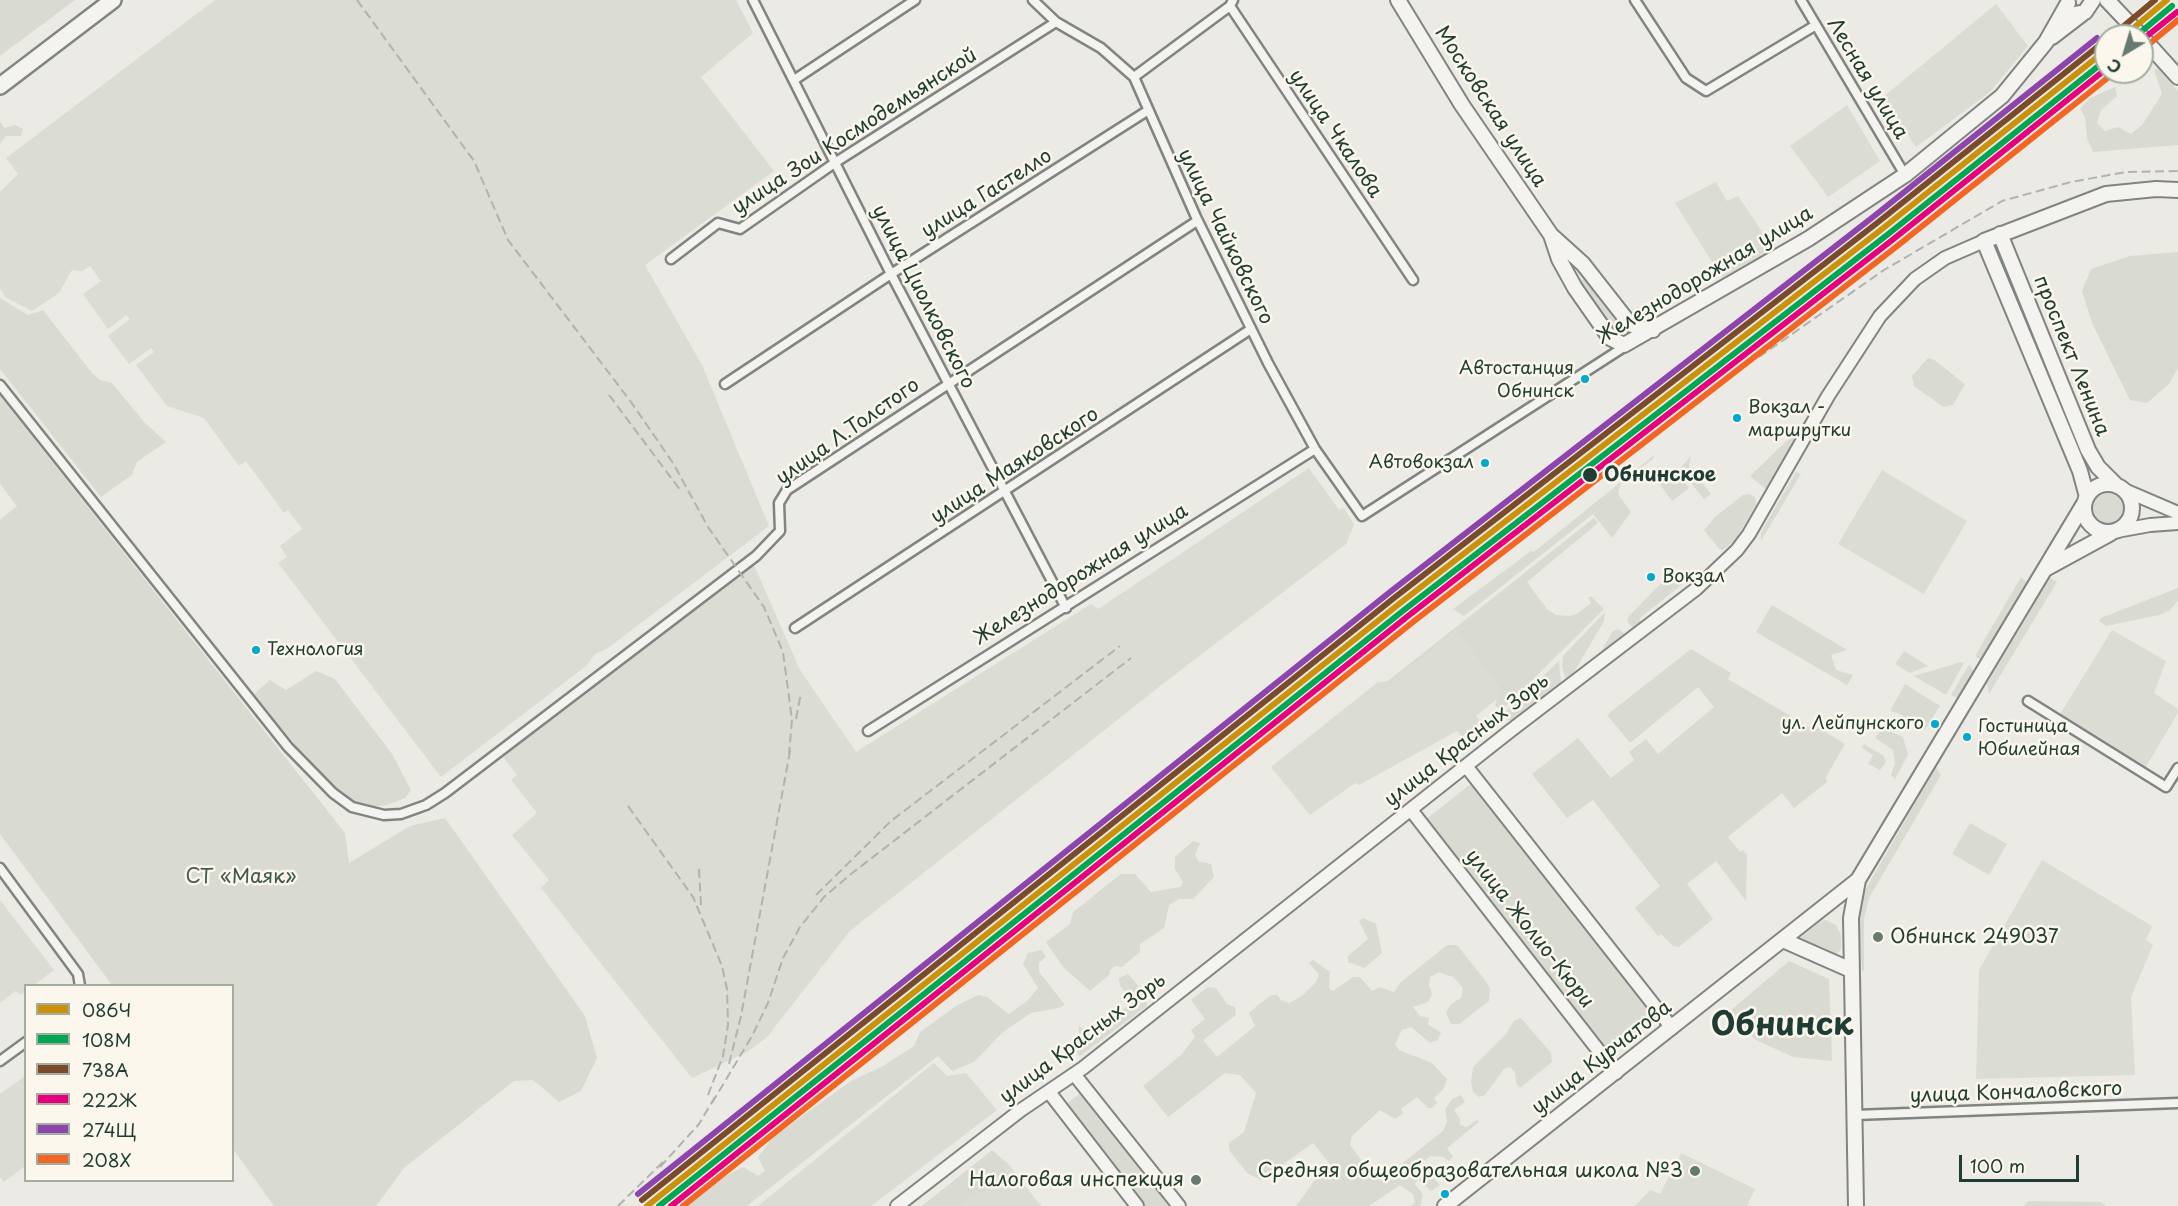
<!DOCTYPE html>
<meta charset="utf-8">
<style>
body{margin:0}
#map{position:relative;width:2178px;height:1206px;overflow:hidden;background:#ebeae4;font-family:"Playpen Sans",sans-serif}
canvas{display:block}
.legend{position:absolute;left:24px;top:984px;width:210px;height:198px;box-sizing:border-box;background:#fbf7ec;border:2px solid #a3ada2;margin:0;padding:8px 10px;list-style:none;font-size:18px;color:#1f3d34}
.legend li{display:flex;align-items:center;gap:12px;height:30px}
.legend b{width:30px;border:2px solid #a3ada2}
.north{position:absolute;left:2094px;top:24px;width:60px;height:60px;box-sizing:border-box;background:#fbf7ec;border:2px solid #a3ada2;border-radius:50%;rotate:218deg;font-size:16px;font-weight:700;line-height:24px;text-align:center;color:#1f3d34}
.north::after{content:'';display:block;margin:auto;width:21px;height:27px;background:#667a72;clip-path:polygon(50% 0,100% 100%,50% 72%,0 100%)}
.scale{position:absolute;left:1959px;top:1155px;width:120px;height:27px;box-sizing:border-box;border:3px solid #1f3d34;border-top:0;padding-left:8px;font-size:18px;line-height:21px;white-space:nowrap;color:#1f3d34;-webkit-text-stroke:4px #fbf7ec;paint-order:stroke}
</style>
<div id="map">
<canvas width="2178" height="1206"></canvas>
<ul class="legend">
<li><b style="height:8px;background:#cc910a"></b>086Ч</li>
<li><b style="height:8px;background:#00a651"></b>108М</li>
<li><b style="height:8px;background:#7a4b2a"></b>738А</li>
<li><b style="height:8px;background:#e5007d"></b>222Ж</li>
<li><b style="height:8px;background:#8e44ad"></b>274Щ</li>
<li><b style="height:8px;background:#f26522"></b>208Х</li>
</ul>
<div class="north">С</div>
<div class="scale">100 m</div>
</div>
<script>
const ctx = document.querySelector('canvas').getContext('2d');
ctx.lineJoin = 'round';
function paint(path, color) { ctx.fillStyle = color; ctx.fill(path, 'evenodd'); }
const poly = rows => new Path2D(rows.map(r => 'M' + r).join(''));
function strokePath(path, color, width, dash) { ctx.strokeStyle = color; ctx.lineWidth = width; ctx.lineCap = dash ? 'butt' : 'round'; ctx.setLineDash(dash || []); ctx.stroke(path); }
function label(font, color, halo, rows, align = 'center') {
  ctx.font = font + ' "Playpen Sans",sans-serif'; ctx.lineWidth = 5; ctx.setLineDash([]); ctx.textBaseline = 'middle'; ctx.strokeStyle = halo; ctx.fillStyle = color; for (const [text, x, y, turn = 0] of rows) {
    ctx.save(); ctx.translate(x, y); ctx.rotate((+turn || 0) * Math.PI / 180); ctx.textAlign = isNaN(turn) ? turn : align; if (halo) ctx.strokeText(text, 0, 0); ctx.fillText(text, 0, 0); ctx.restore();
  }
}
const built = poly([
 [215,0,736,0,753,33,701,77,774,171,645,265,702,365,769,526,608,648,595,654,586,666,441,777,278,563,287,557,280,546,302,529,288,510,284,513,246,461,239,466,204,418,167,406,136,365,154,352,151,348,129,364,108,336,130,319,126,315,108,329,83,294,101,281,90,266,82,271,72,270,59,293,32,311,5,297,0,288,0,192,18,174,6,158],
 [1996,4,2028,46,1990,92,1916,147,1882,98],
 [1847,105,1880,161,1828,197,1790,146],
 [1716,182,1727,201,1738,196,1774,249,1722,278,1675,203],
 [1309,468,1339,510,1344,508,1354,525,1346,544,1164,683,850,931,767,1037,747,1052,692,1078,541,888,549,880,512,835,537,813,511,780,517,775,503,757,754,565,800,670,856,752,1091,604,1098,609],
 [1882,470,1967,521,1924,594,1838,544],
 [2112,630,2166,661,2154,693,2178,709,2178,713,2144,770,2062,719,2060,714],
 [1456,631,1500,690,1497,699,1476,716,1480,722,1462,737,1457,731,1359,785,1355,783,1310,815,1271,767,1378,682,1394,681],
 [2042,860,2152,926,2146,940,2153,945,2131,997,2135,1075,1976,1079,1979,970],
 [0,900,54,970,34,985,26,986,25,992,21,995,15,991,0,1003],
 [934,1063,947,1076,966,1073,997,1110,871,1206,758,1206],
 [25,1076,25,1166,4,1182,0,1177,0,1094],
 [1681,1153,1755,1189,1747,1206,1635,1206,1650,1190,1660,1194],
 [1006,1161,1041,1206,953,1206]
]);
const green = poly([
 [0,0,75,0,0,56],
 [2158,68,2178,91,2178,145,2093,152,2087,138,2085,117,2080,109,2090,98,2115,87,2117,96,2101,110,2097,123,2105,131,2118,127,2131,134,2142,125,2162,94,2154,70],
 [0,121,4,128,15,125,23,129,21,136,6,136,0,144],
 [2178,252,2178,368,2169,384,2147,403,2130,400,2092,323,2082,291,2091,269,2130,256],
 [1585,277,1625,328,1622,334,1615,335,1579,283],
 [0,298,28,315,43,310,92,373,100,380,112,383,144,422,166,442,137,462,132,475,101,497,0,369],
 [1928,358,1933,359,1965,384,1953,405,1943,407,1914,386,1912,376],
 [0,396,345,833,349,863,410,826,445,818,585,1016,597,1058,581,1091,559,1102,533,1080,514,1081,404,1168,376,1206,274,1206,233,1149,232,986,112,985,0,834,0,520,17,506,0,484],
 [1800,428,1802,433,1768,491,1750,476],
 [1653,456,1654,458,1620,485,1618,494,1631,512,1612,538,1593,514,1464,616,1453,609,1531,551,1534,552],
 [1691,456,1689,466,1711,494,1704,499,1681,471,1681,467],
 [1796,472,1801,474,1761,541,1761,532],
 [1670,473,1679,476,1689,488,1672,501,1659,483],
 '2093 508a15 15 0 1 1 30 0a15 15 0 1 1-30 0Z',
 [1749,494,1755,497,1756,505,1735,540,1723,550,1719,549,1704,530,1715,517,1743,495],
 [1594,518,1598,523,1527,582,1547,609,1556,615,1570,616,1578,613,1591,603,1588,598,1591,596,1604,609,1501,711,1495,705,1500,690,1456,631,1382,691,1379,688],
 [1675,569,1685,582,1640,618,1641,625,1633,628,1627,621,1629,616],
 [2021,577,2028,583,2027,586,1982,661,1975,656],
 [2050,578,2057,582,1989,694,1987,684],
 [2178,588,2178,601,2169,611,2159,615,2106,626,2099,621,2101,618],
 [1772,605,1847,650,1831,655,1836,670,1853,675,1847,685,1756,632],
 [1605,612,1604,621,1574,672,1566,679,1562,667,1563,656],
 [1618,629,1624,633,1622,638,1599,655,1613,631],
 [1691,649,1731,673,1728,679,1809,727,1812,724,1845,744,1826,777,1827,782,1794,808,1782,793,1728,837,1740,852,1743,850,1747,855,1746,901,1716,861,1687,884,1713,919,1679,947,1673,946,1661,934,1658,936,1635,908,1660,886,1593,800,1567,818,1532,774,1578,738,1611,778,1634,760,1629,752,1646,739,1658,754,1714,707,1698,687,1630,743,1607,715],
 [1904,651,1928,666,1910,673,1895,664],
 [1559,661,1561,683,1513,721,1508,720,1503,714],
 [1961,662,1964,663,1946,695,1914,676],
 [1969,665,1975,672,1959,699,1951,695],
 [316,671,335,679,392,754,411,790,405,798,387,805,370,807,348,799,308,761,254,694,270,680,286,690],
 [1905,684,1940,706,1925,730,1898,713,1890,711],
 [1887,730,1903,737,1908,755,1895,779,1891,775,1895,763,1893,750,1875,738,1880,731],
 [1864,744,1884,756,1886,762,1880,770,1868,764,1873,755,1862,748],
 [1936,767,1941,775,1869,898,1864,919,1864,971,1862,971,1858,920,1864,892],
 [1472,783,1656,1018,1609,1055,1425,820],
 [1970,823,2007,844,1989,875,1952,854],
 [1193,841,1200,843,1195,855,1198,861,1211,864,1214,877,1193,899,1179,899,1169,905,1164,928,1140,944,1140,952,1122,967,1115,966,1110,970,1109,975,1090,991,1063,967,1046,942,1070,924,1073,912,1121,874,1135,874,1151,892,1180,887,1183,882,1175,869,1175,857],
 [1363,918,1376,924,1382,953,1364,968,1348,962,1348,956,1368,939,1359,921],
 [1826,920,1836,925,1841,935,1841,949,1836,956,1801,941,1800,938,1821,921],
 [1447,945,1457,945,1485,980,1490,989,1489,1001,1459,1024,1451,1024,1446,1013,1451,1004,1461,998,1463,988,1453,977,1439,972,1430,977,1429,985,1432,995,1428,1002,1413,1007,1420,1016,1429,1018,1428,1025,1441,1032,1438,1040,1430,1043,1411,1027,1402,1030,1395,1044,1399,1050,1432,1063,1447,1079,1443,1090,1434,1098,1437,1103,1432,1108,1428,1108,1417,1097,1401,1109,1403,1113,1395,1119,1380,1110,1352,1136,1350,1145,1365,1165,1381,1180,1443,1131,1447,1121,1445,1109,1452,1099,1461,1095,1465,1102,1454,1110,1460,1119,1460,1125,1467,1127,1477,1120,1479,1122,1447,1148,1453,1157,1449,1161,1443,1157,1430,1156,1424,1161,1424,1167,1440,1185,1431,1191,1418,1179,1415,1184,1423,1195,1420,1206,1411,1206,1415,1203,1413,1194,1400,1185,1369,1206,1296,1206,1315,1180,1332,1167,1313,1143,1261,1180,1247,1173,1229,1150,1229,1143,1244,1132,1256,1093,1240,1075,1225,1073,1168,1117,1143,1086,1181,1055,1195,1037,1191,1030,1205,1019,1191,1000,1208,987,1216,988,1227,1004,1235,1007,1236,1015,1203,1040,1217,1057,1255,1026,1249,1013,1259,1004,1272,995,1277,995,1281,1000,1289,1003,1302,996,1316,982,1319,974,1309,963,1313,960,1330,972,1329,988,1333,991,1353,977,1360,977,1372,991,1380,987,1394,992,1401,982],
 [1042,950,1046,957,1039,963,1039,972,1065,1005,1059,1008,1031,1013,1003,1032,974,1062,952,1071,938,1056,747,1206,684,1206,714,1182,743,1167,758,1176,765,1171,758,1157,772,1138,851,1081,883,1066,914,1046,920,1032,956,1006,978,995,987,997,1009,1014,1027,1001,1038,988,1023,964,1028,953],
 [1789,961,1829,979,1832,1061,1793,1057,1754,1039,1730,1011],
 [1128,974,1147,996,1147,1006,1080,1056,1075,1051,1079,1045,1079,1026,1087,1031,1100,1027,1131,1003,1130,997,1120,986,1119,978],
 [1521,1018,1551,1053,1552,1062,1520,1088,1516,1083,1515,1072,1510,1067,1504,1069,1485,1095,1479,1097,1473,1092,1471,1082,1473,1067,1506,1034,1514,1021],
 [1081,1093,1169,1206,1145,1206,1066,1104],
 [992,1150,1008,1164,1001,1186,969,1197,958,1206,922,1206],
 [2028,1201,2101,1202,2106,1206,2024,1206]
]);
const street = poly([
 [753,0,891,274,1066,608],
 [1033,0,1056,22,1101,48,1134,77,1196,217,1268,363,1315,449,1362,516,1627,345],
 [1635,0,1686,78,1706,91,1816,25],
 [1801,0,1905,175],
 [1230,6,1413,280],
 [1134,77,1230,6,1233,0],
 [794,80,915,0],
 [671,259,718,223,740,229,836,162,1056,22],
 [725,384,891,274,1147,111],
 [0,385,288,747,333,793,352,807,384,815,401,814,426,805,445,793,756,556,780,531,779,503,787,490,1197,221],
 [795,628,1251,329],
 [2028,701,2166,787,2178,768],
 [868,731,1315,449],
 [0,868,78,974,80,986],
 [0,1061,26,1042],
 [1855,1115,2178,1103]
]);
const secondary = poly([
 [2122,489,2178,513],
 [2117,531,2150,525,2178,523],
 [1466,766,1672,1028],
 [1411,810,1616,1073],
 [1074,1074,1179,1206],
 [1049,1092,1137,1206],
 [897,1206,1021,1110,1083,1068,1510,731,1696,589,1737,550,1749,534,1828,396,1880,316,1915,279,1945,258,1984,241]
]);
const primary = poly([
 [1398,0,1462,105,1551,235,1559,259,1575,288,1610,338,1624,345,1808,239,1905,175,2002,96,2046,42,2068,3],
 [2107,0,2141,36],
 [2075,14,2085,12,2093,0],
 [2052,37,2082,14],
 [2142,37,2178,77],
 [2000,234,2088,450,2098,467,2117,486],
 [1552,236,1583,264,1630,324,1642,329,1653,330],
 '2084 508a24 24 0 1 1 48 0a24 24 0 1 1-48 0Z',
 [2087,497,2080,471,1984,241,2106,194,2156,189,2178,190],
 [2045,569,2111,533],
 [1783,940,1851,970],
 [1445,1206,1858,880,2085,502],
 [1856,1206,1851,918,1858,880]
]);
const highway = poly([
 [0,86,113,0]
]);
const rail = poly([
 [357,0,474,161,508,240,631,402,673,463,708,527,764,607,783,652,792,720,789,754],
 [1759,357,1884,270,2002,201,2071,182,2126,172,2178,171],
 [609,395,681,491],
 [796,719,801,693],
 [628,806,693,897,722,966,727,989,728,1025,723,1056,708,1095],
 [699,869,701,906],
 [816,895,891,821,1120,646],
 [729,1064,741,1016,791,746],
 [712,1103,752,1036,768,1003,783,958,800,927,824,897,851,874,1131,658],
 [660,1167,699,1124,715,1097],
 [618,1206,665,1160]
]);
const rail1 = poly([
 [2124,36,2167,0],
 [647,1206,1399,604,1882,229,2106,50]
]);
const rail2 = poly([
 [2136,36,2172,6],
 [659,1206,1404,610,1887,235,2106,60]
]);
const rail3 = poly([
 [2119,30,2155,0],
 [642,1200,1394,598,1877,223,2101,44]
]);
const rail4 = poly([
 [2142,40,2177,12],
 [671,1206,1408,616,1891,241,2106,69]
]);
const rail5 = poly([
 [638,1194,1390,592,1873,217,2097,38]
]);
const rail6 = poly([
 [2142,50,2178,20],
 [683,1206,1413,622,1896,247,2115,72]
]);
const markers = [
 [1585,379,5,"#00a9ce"],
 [1737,418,5,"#00a9ce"],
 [1485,463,5,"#00a9ce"],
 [1590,475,8,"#1f3d34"],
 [1651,577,5,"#00a9ce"],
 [256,650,5,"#00a9ce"],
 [1935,724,5,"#00a9ce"],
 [1967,737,5,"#00a9ce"],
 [1878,937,6,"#667a72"],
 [1695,1171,6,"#667a72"],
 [1196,1180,6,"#667a72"],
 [1445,1194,5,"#00a9ce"]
];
const busNames = [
 ["Автостанция",1574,369,"right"],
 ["Обнинск",1574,392,"right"],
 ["Вокзал -",1748,408],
 ["маршрутки",1748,431],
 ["Автовокзал",1474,463,"right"],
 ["Вокзал",1662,577],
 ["Технология",267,650],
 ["ул. Лейпунского",1924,724,"right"],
 ["Гостиница",1978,727],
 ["Юбилейная",1978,750]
];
const streetNames = [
 ["Лесная улица",1867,79,59],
 ["Московская улица",1490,107,57],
 ["улица Зои Космодемьянской",855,132,-33],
 ["улица Чкалова",1335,134,56],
 ["улица Гастелло",987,194,-32],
 ["улица Чайковского",1225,237,64],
 ["Железнодорожная улица",1705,276,-31],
 ["улица Циолковского",923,297,63],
 ["проспект Ленина",2071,356,68],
 ["улица Л.Толстого",848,432,-35],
 ["улица Маяковского",1015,466,-33],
 ["Железнодорожная улица",1081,575,-32],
 ["улица Красных Зорь",1467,741,-38],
 ["улица Жолио-Кюри",1529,929,52],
 ["улица Красных Зорь",1083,1039,-37],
 ["улица Курчатова",1602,1058,-38],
 ["улица Кончаловского",2016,1093,-2]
];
const stopNames = [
 ["Обнинское",1604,475]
];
const parkNames = [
 ["СТ «Маяк»",241,877]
];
const poiNames = [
 ["Обнинск 249037",1890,937,"left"],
 ["Средняя общеобразовательная школа №3",1683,1171],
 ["Налоговая инспекция",1184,1180]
];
const townNames = [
 ["Обнинск",1782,1026]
];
paint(built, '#dbdcd3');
paint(green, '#d9dbd2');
strokePath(street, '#808581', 13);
strokePath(secondary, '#808581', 16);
strokePath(primary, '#808581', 18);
strokePath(highway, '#808581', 20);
strokePath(street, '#f4f3ef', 8);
strokePath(secondary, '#f4f3ef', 12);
strokePath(primary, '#f4f3ef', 14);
strokePath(highway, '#f4f3ef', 15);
strokePath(rail, '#b0b3af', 2, [9, 4.5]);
strokePath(rail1, '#cc910a', 6);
strokePath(rail2, '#00a651', 6);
strokePath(rail3, '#7a4b2a', 6);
strokePath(rail4, '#e5007d', 6);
strokePath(rail5, '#8e44ad', 6);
strokePath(rail6, '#f26522', 6);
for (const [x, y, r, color] of markers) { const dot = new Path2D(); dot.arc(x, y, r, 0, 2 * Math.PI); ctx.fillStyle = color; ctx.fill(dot); strokePath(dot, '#fbf7ec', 2); }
label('18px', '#1f3d34', '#fbf7ec', busNames, 'left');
label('20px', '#1f3d34', '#fbf7ec', streetNames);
label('bold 20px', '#1f3d34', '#fbf7ec', stopNames, 'left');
label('20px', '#415a51', '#fbf7ec', parkNames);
label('20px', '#1f3d34', '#fbf7ec', poiNames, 'right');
label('bold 32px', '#1f3d34', '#fbf7ec', townNames);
</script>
